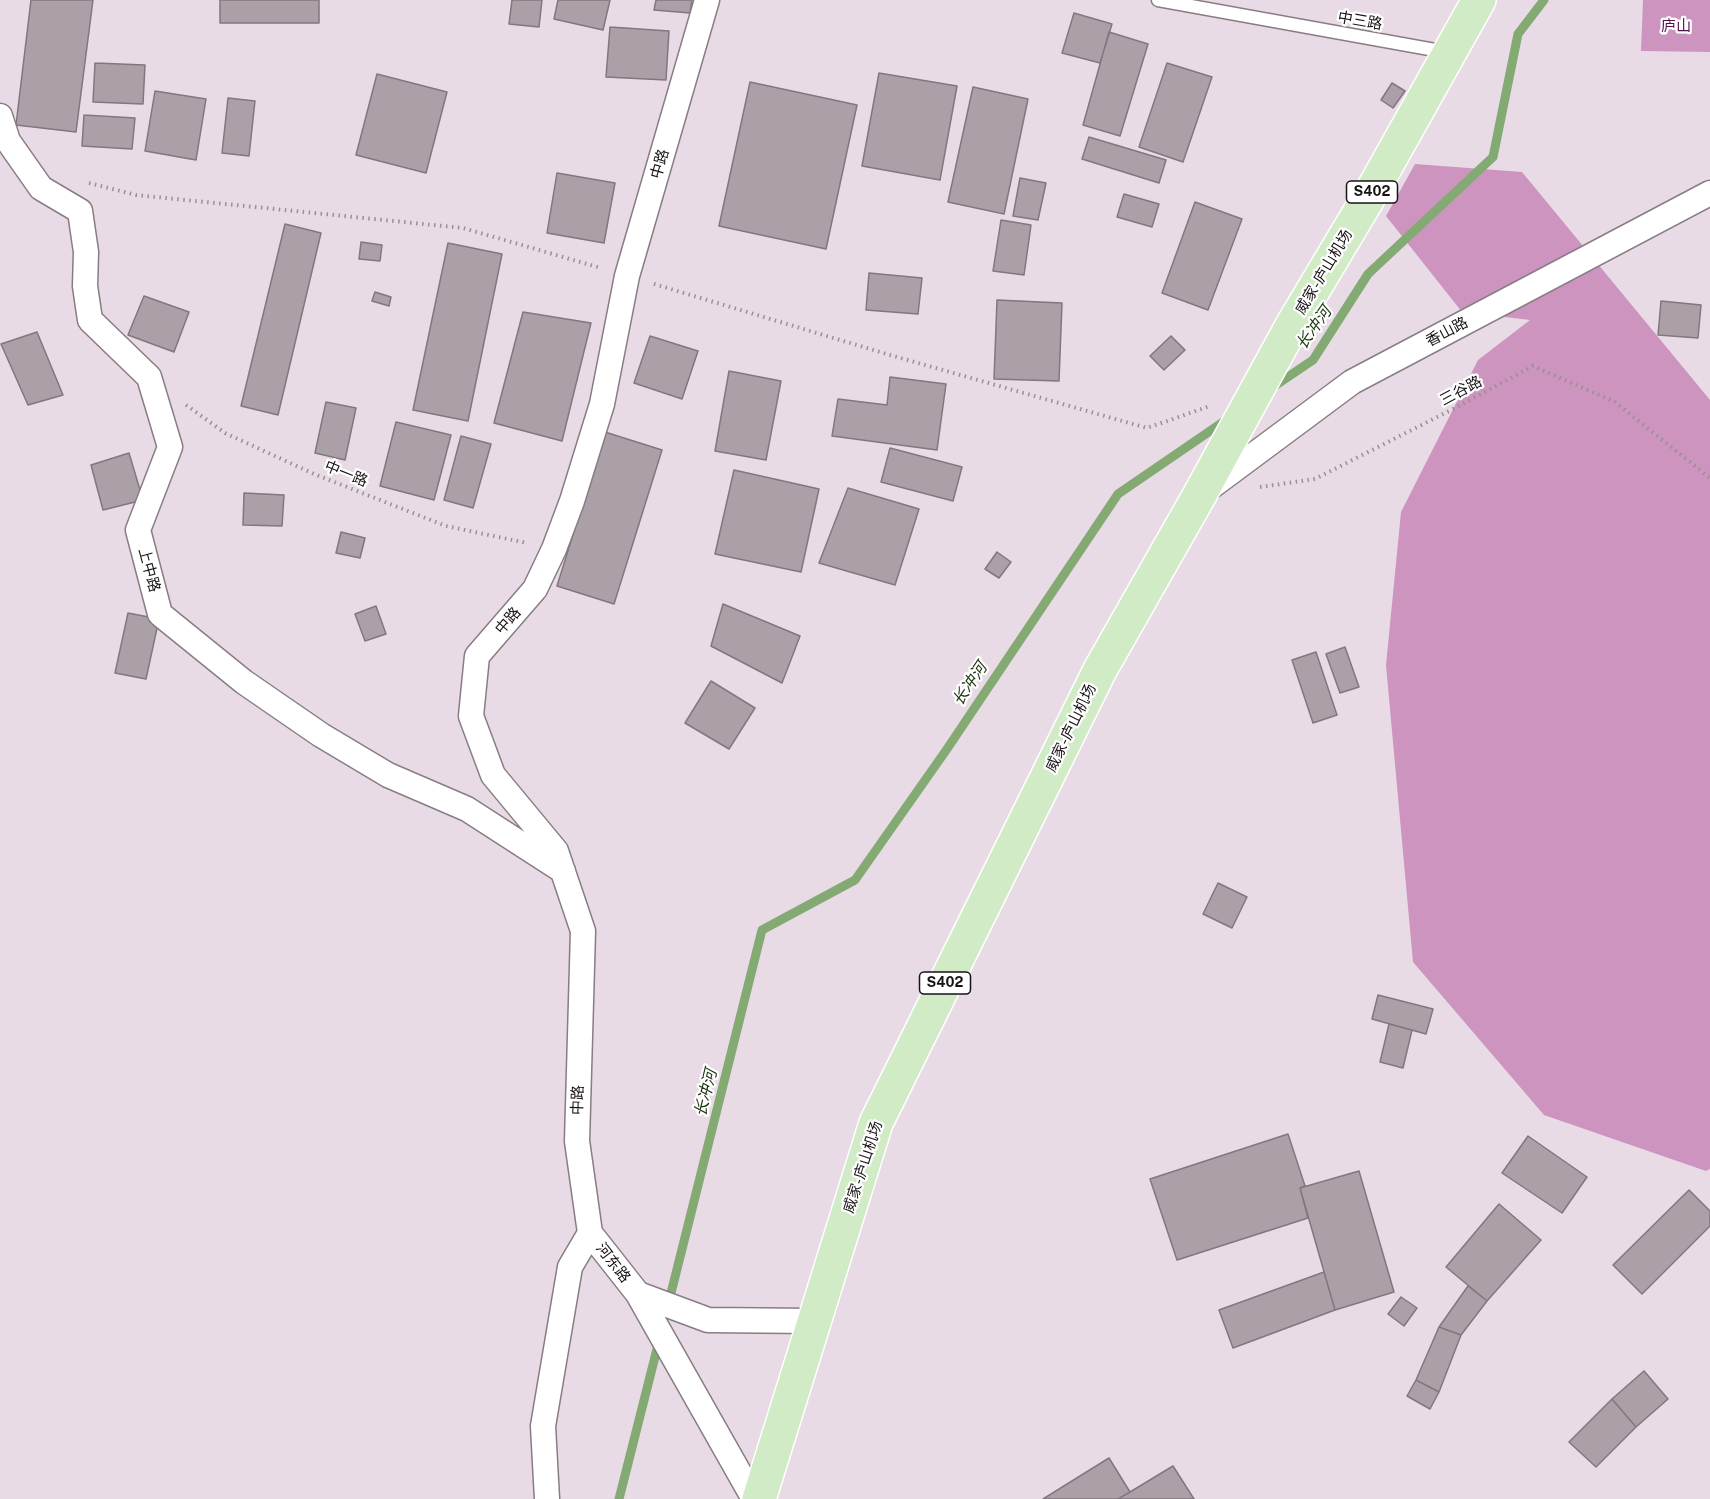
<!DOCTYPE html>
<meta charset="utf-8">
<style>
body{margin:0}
canvas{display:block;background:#e8dbe5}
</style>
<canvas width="1710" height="1499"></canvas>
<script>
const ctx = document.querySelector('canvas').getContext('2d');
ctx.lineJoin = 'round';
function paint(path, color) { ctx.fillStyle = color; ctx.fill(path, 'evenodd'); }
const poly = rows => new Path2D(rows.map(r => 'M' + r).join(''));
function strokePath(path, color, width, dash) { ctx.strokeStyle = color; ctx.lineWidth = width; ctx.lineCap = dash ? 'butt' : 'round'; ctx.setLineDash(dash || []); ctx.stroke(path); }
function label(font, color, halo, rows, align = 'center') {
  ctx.font = font + ' "Public Sans","Noto Sans SC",sans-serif'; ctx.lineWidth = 4.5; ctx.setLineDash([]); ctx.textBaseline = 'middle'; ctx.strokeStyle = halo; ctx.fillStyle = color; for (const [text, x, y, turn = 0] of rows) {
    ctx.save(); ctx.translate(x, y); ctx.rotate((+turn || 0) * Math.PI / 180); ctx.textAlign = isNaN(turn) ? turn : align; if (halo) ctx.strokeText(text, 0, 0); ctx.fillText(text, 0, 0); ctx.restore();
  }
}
const forest = poly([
 [1643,0,1710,0,1710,52,1641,51],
 [1415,164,1522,172,1710,400,1710,1169,1706,1171,1544,1115,1413,962,1386,665,1401,512,1478,360,1530,320,1462,312,1386,216]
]);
const stream = poly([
 [1270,389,1313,360,1368,274,1493,157,1518,34,1544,0],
 [668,1305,762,930,855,880,947,749,1118,494,1229,418],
 [619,1499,659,1341]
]);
const building = poly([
 [31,0,93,0,76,132,16,125,31,0],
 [220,0,319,0,319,23,220,23,220,0],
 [512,0,542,0,539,27,509,24,512,0],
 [558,0,610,0,603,30,554,19,558,0],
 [656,0,692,0,690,13,654,10,656,0],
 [1074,13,1112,24,1100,63,1062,53,1074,13],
 [610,27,669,31,666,80,606,77,610,27],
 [1109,32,1148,44,1120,136,1083,125,1109,32],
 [95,63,145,65,143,104,93,102,95,63],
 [1167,63,1212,77,1183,162,1139,147,1167,63],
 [879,73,957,86,940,180,862,166,879,73],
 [377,74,447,92,426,173,356,155,377,74],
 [750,82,857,105,826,249,719,226,750,82],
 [1392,83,1405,91,1393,108,1381,100,1392,83],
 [973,87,1028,99,1004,214,948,202,973,87],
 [155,91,206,99,196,160,145,151,155,91],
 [228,98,255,101,249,156,222,153,228,98],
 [84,115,135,118,132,149,82,146,84,115],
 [1089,137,1166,160,1159,183,1082,159,1089,137],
 [557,173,615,183,604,243,547,233,557,173],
 [1020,178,1046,183,1038,220,1013,216,1020,178],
 [1124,194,1159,204,1152,227,1117,217,1124,194],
 [1195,202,1242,219,1208,310,1162,293,1195,202],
 [1001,220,1031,225,1024,275,993,271,1001,220],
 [285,224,321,233,278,415,241,406,285,224],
 [361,242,382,245,380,261,359,259,361,242],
 [448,243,502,254,468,421,413,410,448,243],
 [869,273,922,278,918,314,866,310,869,273],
 [375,292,391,297,389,306,372,301,375,292],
 [144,296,189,312,174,352,128,335,144,296],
 [997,300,1062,303,1059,381,994,379,997,300],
 [1661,301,1701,305,1698,338,1658,335,1661,301],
 [523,312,591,323,562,441,494,423,523,312],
 [37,332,63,395,28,405,1,344,37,332],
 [650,336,698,351,682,399,634,383,650,336],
 [1171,336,1185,350,1164,370,1150,356,1171,336],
 [729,371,781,381,766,460,715,451,729,371],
 [890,377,946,384,937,450,832,436,838,399,887,405,890,377],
 [326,402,356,408,345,460,315,453,326,402],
 [396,422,451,435,434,500,380,486,396,422],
 [605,432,662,450,614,604,557,586,605,432],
 [461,436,491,444,473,508,444,500,461,436],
 [890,448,962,467,953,501,881,482,890,448],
 [129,453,143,500,103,510,91,465,129,453],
 [734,470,819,489,801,572,715,554,734,470],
 [848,488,919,509,895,585,819,563,848,488],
 [244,493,284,495,282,526,243,525,244,493],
 [341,532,365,538,360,558,336,553,341,532],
 [997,552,1011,562,999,578,985,569,997,552],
 [723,604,800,636,782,683,711,646,723,604],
 [376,606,386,634,365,641,355,614,376,606],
 [128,613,159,619,146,679,115,673,128,613],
 [1345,647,1359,687,1340,693,1326,654,1345,647],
 [1316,652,1337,715,1313,723,1292,660,1316,652],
 [711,681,755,708,729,749,685,723,711,681],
 [1218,883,1247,897,1232,928,1203,914,1218,883],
 [1378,995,1433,1009,1426,1034,1372,1019,1378,995],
 [1389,1024,1412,1030,1403,1068,1380,1062,1389,1024],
 [1288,1134,1305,1186,1300,1188,1308,1218,1177,1260,1150,1179,1288,1134],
 [1528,1136,1587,1177,1562,1213,1502,1173,1528,1136],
 [1359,1171,1394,1292,1335,1310,1300,1188,1359,1171],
 [1689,1190,1710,1211,1710,1226,1642,1294,1613,1265,1689,1190],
 [1499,1204,1541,1240,1487,1301,1446,1267,1499,1204],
 [1324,1272,1335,1310,1233,1348,1219,1310,1324,1272],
 [1468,1286,1487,1301,1461,1335,1439,1327,1468,1286],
 [1401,1297,1417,1308,1404,1326,1388,1314,1401,1297],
 [1439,1327,1461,1335,1439,1392,1416,1380,1439,1327],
 [1644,1371,1668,1399,1636,1427,1612,1399,1644,1371],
 [1416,1380,1439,1392,1430,1409,1407,1396,1416,1380],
 [1612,1399,1636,1427,1596,1467,1569,1442,1612,1399],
 [1109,1458,1130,1492,1118,1499,1043,1499,1109,1458],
 [1173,1466,1194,1499,1118,1499,1130,1492,1173,1466]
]);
const path = poly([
 [89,183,136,195,463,228,601,268],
 [654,284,890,355,1147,428,1210,406],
 [186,405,225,433,314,474,446,526,527,543],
 [1260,487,1315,479,1455,408,1533,366,1615,402,1710,478]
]);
const lane = poly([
 [1158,0,1446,52]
]);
const street = poly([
 [0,116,8,141,41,188,80,211,86,252,85,286,90,320,149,377,170,447,138,530,160,614,244,682,321,735,388,775,467,809,563,871],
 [1204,492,1352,382,1710,193],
 [590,1233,577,1141,583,931,556,851,493,775,471,716,477,656,535,589,554,549,572,501,602,404,627,276,707,0],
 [638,1294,708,1320,814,1321],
 [547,1499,543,1426,570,1267,590,1233,638,1294,754,1499]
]);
const primary = poly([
 [759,1499,876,1123,1100,670,1199,496,1293,324,1367,200,1479,0]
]);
const shields = [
 [1372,192,51],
 [945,983,51]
];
const shieldNames = [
 ["S402",1372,192],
 ["S402",945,983]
];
const streetNames = [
 ["中三路",1360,21,10],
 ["中路",660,164,-74],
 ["威家-庐山机场",1324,272,-59],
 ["香山路",1447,332,-28],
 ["三谷路",1461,391,-28],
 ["中一路",346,474,22],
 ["上中路",149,570,75],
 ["中路",508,621,-49],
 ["威家-庐山机场",1071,728,-64],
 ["中路",578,1100,-88],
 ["威家-庐山机场",863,1167,-72],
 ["河东路",613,1263,52]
];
const parkNames = [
 ["庐山",1676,26]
];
const waterNames = [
 ["长冲河",1314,328,-55],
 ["长冲河",970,684,-56],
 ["长冲河",706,1093,-76]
];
paint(forest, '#cc94be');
strokePath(stream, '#84aa74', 9);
paint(building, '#aca0a8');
strokePath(building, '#82767f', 1.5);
strokePath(lane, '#887c85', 15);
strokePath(street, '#887c85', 27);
strokePath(primary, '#fff', 36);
strokePath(path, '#998f96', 4, [1.5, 4.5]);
strokePath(lane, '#fff', 12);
strokePath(street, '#fff', 24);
strokePath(primary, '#d0ebc5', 33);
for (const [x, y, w] of shields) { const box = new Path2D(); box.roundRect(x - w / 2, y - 11, w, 22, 4.5); ctx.fillStyle = '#fff'; ctx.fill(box); strokePath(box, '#171316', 1.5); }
label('bold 14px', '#171316', null, shieldNames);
label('15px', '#171316', '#fff', streetNames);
label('15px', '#551249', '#fff', parkNames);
label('italic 16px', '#1a340d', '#fff', waterNames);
</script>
